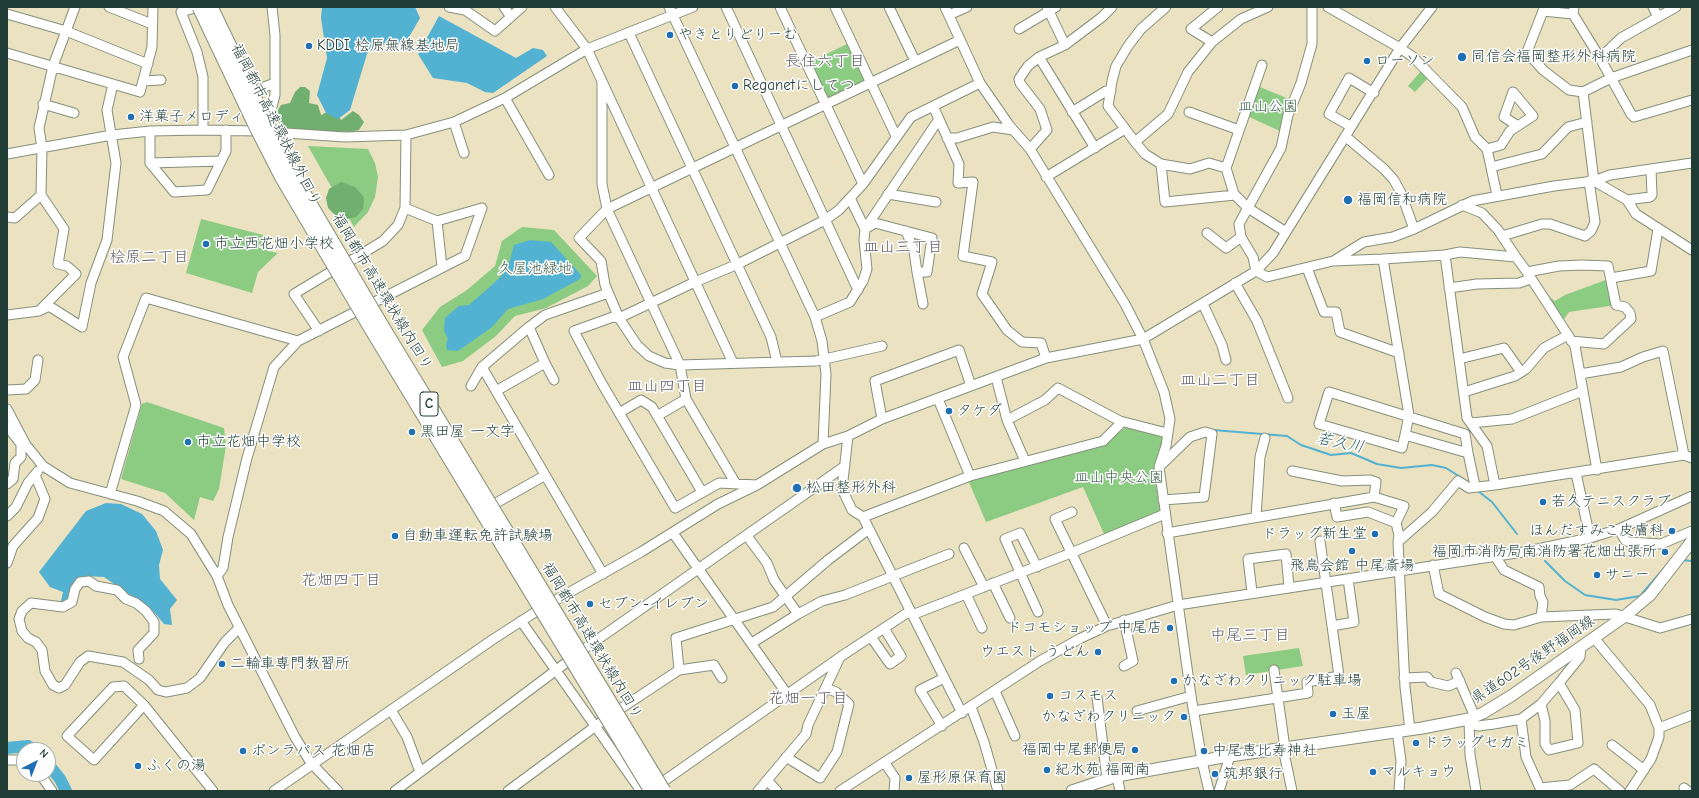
<!DOCTYPE html>
<meta charset="utf-8">
<style>
body{margin:0}
#map{position:relative;width:1699px;height:798px;overflow:hidden;background:#ebe2c2;font-family:"Comic Neue",sans-serif}
canvas{display:block}
.frame{position:absolute;inset:0;border:8px solid #1f3d34;pointer-events:none}
.north{position:absolute;left:16px;top:742px;width:40px;height:40px;box-sizing:border-box;background:#fff;border:1px solid #a5b1ae;border-radius:50%;rotate:42deg;font-size:11px;font-weight:700;line-height:16px;text-align:center;color:#1f3d34}
.north::after{content:'';display:block;margin:auto;width:14px;height:18px;background:#1f6fb2;clip-path:polygon(50% 0,100% 100%,50% 72%,0 100%)}
</style>
<div id="map">
<canvas width="1699" height="798"></canvas>
<div class="frame"></div>
<div class="north">N</div>
</div>
<script>
const ctx = document.querySelector('canvas').getContext('2d');
ctx.lineJoin = 'round';
function paint(path, color) { ctx.fillStyle = color; ctx.fill(path, 'evenodd'); }
const poly = rows => new Path2D(rows.map(r => 'M' + r).join(''));
function strokePath(path, color, width, dash) { ctx.strokeStyle = color; ctx.lineWidth = width; ctx.lineCap = dash ? 'butt' : 'round'; ctx.setLineDash(dash || []); ctx.stroke(path); }
function label(font, color, halo, rows, align = 'center') {
  ctx.font = font + ' "Comic Neue","Klee One",sans-serif'; ctx.lineWidth = 3; ctx.setLineDash([]); ctx.textBaseline = 'middle'; ctx.strokeStyle = halo; ctx.fillStyle = color; for (const [text, x, y, turn = 0] of rows) {
    ctx.save(); ctx.translate(x, y); ctx.rotate((+turn || 0) * Math.PI / 180); ctx.textAlign = isNaN(turn) ? turn : align; if (halo) ctx.strokeText(text, 0, 0); ctx.fillText(text, 0, 0); ctx.restore();
  }
}
const green = poly([
 [851,42,871,82,826,104,806,64],
 [1422,70,1429,77,1415,92,1408,86],
 [1255,85,1294,101,1284,133,1245,115],
 [308,146,368,149,375,163,378,177,375,197,368,212,354,227],
 [201,219,271,237,268,251,278,253,258,272,252,293,186,273],
 [522,227,554,230,597,276,588,286,546,308,515,316,496,336,463,361,442,367,422,330,440,307,467,290,495,266,502,241],
 [1611,278,1616,305,1569,312,1560,325,1539,289,1555,301,1565,295],
 [147,402,224,428,226,446,219,489,213,501,200,497,194,520,165,493,121,479,142,404],
 [1127,426,1164,437,1154,468,1160,514,1104,534,1083,487,986,522,968,480,1105,444],
 [1299,648,1303,666,1246,675,1243,656]
]);
const forest = poly([
 [300,87,305,87,310,91,309,103,318,105,321,115,329,111,338,114,341,120,353,111,359,115,364,122,359,130,350,132,286,129,279,123,278,110,281,105,290,103,295,92],
 [341,182,355,187,363,196,364,200,363,209,356,217,347,219,337,217,328,208,326,198,329,189]
]);
const water = poly([
 [322,7,415,7,420,18,405,44,372,45,367,54,350,110,338,119,326,113,317,95,327,58,321,18],
 [439,16,516,58,533,48,543,50,547,56,493,93,485,92,467,83,433,78,418,54],
 [530,240,551,242,581,275,580,279,543,299,508,309,491,328,458,351,447,350,446,344,448,339,444,331,445,318,459,306,469,305,493,284,504,273,510,260,514,245],
 [106,503,121,504,142,514,156,531,163,550,159,565,160,579,177,600,170,609,172,625,164,624,153,611,104,577,84,576,72,585,67,603,61,601,63,592,50,587,39,572,86,511]
]);
const stream = poly([
 [1213,430,1287,436,1301,445,1331,455,1351,453,1377,464,1401,468,1432,465,1446,468,1462,478],
 [1478,491,1492,502,1517,534],
 [1682,560,1692,561],
 [1545,561,1565,581,1585,595,1616,600,1640,596,1666,566]
]);
const river = poly([
 [7,748,28,746,34,750],
 [48,764,60,779,66,791]
]);
const minor = poly([
 [109,7,152,24],
 [198,7,181,12,197,52,203,77,203,130],
 [449,7,465,10,495,31,522,7],
 [504,7,511,17],
 [555,7,587,49,733,363],
 [669,7,815,317,822,341,826,374,823,444],
 [726,7,858,290],
 [780,7,863,184],
 [835,7,896,136],
 [889,7,915,61],
 [945,7,980,83,1009,125,1030,149,1125,304,1143,339,1164,392,1170,419,1166,446,1159,467,1191,696,1202,761,1209,791],
 [1047,7,1065,45],
 [1312,7,1312,44,1301,83,1288,115,1281,148,1239,224,1241,237,1253,257,1256,271,1267,277,1333,261,1383,259,1409,415,1405,435,1468,453,1475,486],
 [1328,7,1400,48,1413,57,1462,107,1475,137,1487,149,1497,195],
 [1574,7,1573,14,1543,11,1527,52,1543,70,1569,90,1583,92,1611,78,1692,50],
 [1653,7,1658,17],
 [1676,7,1621,38,1600,58,1631,114,1634,117,1692,100],
 [7,14,66,31,148,64],
 [1573,14,1600,58],
 [949,15,967,7],
 [1019,29,1056,7],
 [629,33,771,337,777,362],
 [1212,42,1191,29,1218,7],
 [7,53,140,92,152,47,153,7],
 [1039,57,1095,148],
 [1262,65,1226,168,1234,194,1248,208,1286,232],
 [143,81,161,80],
 [602,81,602,184,607,209,680,365,816,361,882,346],
 [256,90,275,83,275,35,272,7],
 [1583,92,1594,181,1627,200,1636,214,1692,250],
 [505,98,549,175],
 [43,104,74,113],
 [1072,112,1106,91,1111,91],
 [1189,112,1239,130],
 [269,118,275,95,275,83],
 [939,119,959,164,958,183,973,182,963,256,992,262,982,294,1007,330,1022,342,1041,343,1046,358],
 [454,122,464,153],
 [1350,126,1329,114,1349,78,1374,93],
 [150,131,150,163,174,192,207,190,226,151,226,130],
 [1345,136,1384,169,1394,180,1401,193,1414,229],
 [947,138,957,138,993,127,1013,130],
 [1135,142,1108,106,1112,81,1116,66,1128,46,1141,29,1166,7],
 [1030,149,1047,130,1040,109,1020,83,1019,79,1028,66,1039,57,1065,45,1102,17,1112,7],
 [1487,149,1501,145,1510,131,1533,116,1513,92,1504,117,1518,126],
 [7,154,112,135,150,131,203,130,256,131,345,137,406,135,454,122,505,98,587,49,693,7],
 [150,163,221,161],
 [1161,164,1165,202,1235,195],
 [1491,167,1542,154,1568,127,1587,122],
 [1226,168,1209,163,1190,169,1161,164,1145,154,1135,142,1168,114,1188,72,1212,42,1241,19,1268,7],
 [1046,177,1125,129],
 [888,194,936,202],
 [850,198,865,229,875,223,932,238,927,272,917,272,923,304],
 [1627,200,1650,197,1652,195,1651,169],
 [1462,205,1482,213,1498,230,1516,257],
 [7,217,15,218,41,195],
 [437,221,442,267],
 [906,231,914,251,917,272],
 [1207,233,1226,248,1241,237],
 [1502,236,1542,224,1550,224,1585,236,1591,231,1595,222,1589,181],
 [1445,255,1460,252,1516,257,1527,272,1575,346,1597,470],
 [1383,259,1445,255,1467,418,1487,446,1495,485,1469,488,1458,481,1432,512,1398,542,1405,687,1410,730],
 [1335,260,1364,242,1393,237,1414,229,1472,201,1554,186,1594,181,1610,175,1692,163],
 [350,261,383,241,398,225,405,208,406,135],
 [1307,268,1324,312,1336,312,1340,332,1399,353],
 [1527,272,1559,266,1582,265,1608,266,1616,305,1625,307,1630,313,1631,319,1604,344,1571,341],
 [1611,278,1651,271,1658,229],
 [1235,283,1257,321,1288,398],
 [1449,288,1477,284,1519,283,1530,279],
 [1203,304,1222,345,1226,360],
 [39,311,76,274,67,266,58,264,64,229,41,195,42,148,39,128,53,66,75,7],
 [7,315,39,311,49,306,82,327,91,283,107,240,116,163,107,110,113,84],
 [815,317,850,302,863,281,867,269,864,240,865,229,939,119,933,106],
 [529,327,545,315,608,293],
 [319,331,294,294,337,268],
 [1459,359,1504,348,1521,372],
 [482,367,529,327,545,363],
 [1580,374,1621,367,1643,357,1663,351,1684,455],
 [996,377,1007,420,1025,461],
 [471,386,482,367,603,574],
 [7,390,26,389,35,380,38,360],
 [496,391,545,363,554,380],
 [1464,392,1515,376,1526,369,1544,348,1568,335],
 [686,399,680,365,665,363,649,356,637,345,619,318,605,285,601,261,579,238,607,209,960,40],
 [938,399,970,476],
 [7,409,26,445,43,466,70,483,137,501,164,511,191,534,217,576,228,605,295,737,311,763,338,791],
 [619,413,641,400,652,407,702,492],
 [657,416,686,399,736,484],
 [882,419,875,381,959,350,971,386],
 [1007,420,1045,400,1058,388,1120,421],
 [1471,423,1512,419,1583,391],
 [7,426,21,444,21,457,15,463,13,479,7,484],
 [1405,435,1402,448,1319,424,1329,392,1465,434,1468,453],
 [848,436,842,489,852,510,863,517,962,713],
 [1160,466,1190,437,1205,432,1212,434,1204,497,1163,500],
 [1292,471,1342,481,1370,480,1376,482,1374,497],
 [1576,473,1590,538],
 [757,485,719,483,675,508,601,382,574,331,613,317,619,318,695,282,738,264,825,220,839,210,863,184,911,117,980,83],
 [1495,485,1684,455,1692,458],
 [110,494,136,405,123,357,146,298,298,341],
 [496,503,544,476],
 [1334,503,1337,517,1368,512,1396,523,1399,535,1398,542],
 [1072,512,1055,519,1107,626],
 [7,516,16,507,28,483,38,471],
 [863,517,970,476,1103,441,1119,425,1120,421,1167,433],
 [1256,517,1260,457,1265,438],
 [1619,529,1625,540,1629,542,1661,544,1692,531],
 [673,533,787,694],
 [1167,533,1374,497,1404,506,1396,523],
 [747,536,767,563,774,580,798,614],
 [1320,541,1332,626],
 [964,548,984,587],
 [7,563,13,546,38,518,45,499,35,475],
 [1433,565,1439,594,1485,617,1504,624,1514,625,1541,617,1543,602,1540,596,1539,587,1504,570,1495,556],
 [1037,567,1020,533,1005,539,1038,612],
 [217,576,223,568,228,537,247,458,274,367,298,341,465,256,482,208,437,221,405,208],
 [993,583,1010,618],
 [1252,592,1248,559,1286,554,1289,587],
 [966,594,982,628],
 [912,615,1071,553,1165,514],
 [1541,617,1616,614,1660,628,1692,619],
 [521,621,641,791],
 [871,637,890,664,901,656,884,628],
 [1594,638,1650,705,1659,728,1659,737,1651,759,1630,791],
 [752,643,798,614,822,601,845,595,949,554],
 [584,649,845,466],
 [139,659,138,650,154,633,154,622,146,611,136,603,126,599,117,590,96,586,89,581,80,582,75,589,72,602,63,607,31,603,22,611,19,619,22,631,28,638,36,642,42,650,45,671,53,685,59,688,65,685,80,662,88,656,123,662,149,680,158,690,166,692,187,688,200,678,225,642,239,628],
 [1124,666,1133,661,1124,620],
 [679,670,676,638,773,607,828,560,869,529],
 [1274,670,1285,748],
 [1456,673,1475,717],
 [1404,678,1427,677,1431,682,1448,686,1460,681],
 [995,691,1015,736],
 [1097,697,1107,779],
 [1541,704,1545,721,1545,744,1549,750,1578,743,1575,710,1559,683],
 [144,705,94,760,67,736,113,687,124,686,144,705,213,791],
 [971,707,984,742,998,791],
 [620,709,679,670,714,665,722,678],
 [391,710,407,737,420,772],
 [1137,711,1191,696],
 [1194,711,1308,693,1307,682,1339,676,1332,626,1354,622,1348,579],
 [1469,719,1470,755,1476,791],
 [1521,719,1541,704,1559,683,1580,657,1581,647],
 [1469,723,1478,726,1494,724,1521,719,1526,757,1540,788],
 [942,726,920,690,944,678],
 [1659,728,1692,715],
 [1397,731,1401,761,1399,791],
 [1612,745,1644,770],
 [1283,748,1292,791],
 [786,757,820,778,837,752,849,704,836,692,826,688],
 [7,760,24,760],
 [885,763,895,778,894,791],
 [40,774,52,791],
 [1117,776,1120,791],
 [767,780,777,791],
 [664,781,839,658],
 [1684,788,1688,791],
 [274,791,492,640,540,609,641,552,718,504,757,485,823,444,848,436,882,419,1046,358,1143,339,1256,271,1273,253,1400,48,1432,7],
 [395,791,571,659],
 [508,791,608,717],
 [758,791,806,734,808,725,840,657,910,611],
 [840,791,1040,661,1081,638,1107,626,1178,605,1523,552,1590,538,1619,529,1692,496],
 [1219,791,1230,756],
 [1541,791,1540,788,1570,785,1594,769,1620,791]
]);
const major = poly([
 [1072,791,1117,776,1223,757,1422,728,1469,719,1483,713,1511,696,1625,616,1650,595,1692,541]
]);
const highwayBridge = poly([
 [199,7,254,123,282,178,371,329,651,791],
 [211,7,265,119,292,173,381,324,664,791]
]);
const markers = [
 [670,35,4,"#1f6fb2"],
 [309,46,4,"#1f6fb2"],
 [1462,57,5,"#1f6fb2"],
 [1367,61,4,"#1f6fb2"],
 [735,86,4,"#1f6fb2"],
 [131,117,4,"#1f6fb2"],
 [1348,200,5,"#1f6fb2"],
 [206,244,4,"#1f6fb2"],
 [949,411,4,"#1f6fb2"],
 [412,432,4,"#1f6fb2"],
 [188,442,4,"#1f6fb2"],
 [797,488,5,"#1f6fb2"],
 [1543,502,4,"#1f6fb2"],
 [1672,531,4,"#1f6fb2"],
 [1375,534,4,"#1f6fb2"],
 [395,536,4,"#1f6fb2"],
 [1352,551,4,"#1f6fb2"],
 [1665,552,4,"#1f6fb2"],
 [1597,575,4,"#1f6fb2"],
 [590,604,4,"#1f6fb2"],
 [1170,628,4,"#1f6fb2"],
 [1098,652,4,"#1f6fb2"],
 [222,664,4,"#1f6fb2"],
 [1174,681,4,"#1f6fb2"],
 [1050,696,4,"#1f6fb2"],
 [1333,714,4,"#1f6fb2"],
 [1184,717,4,"#1f6fb2"],
 [1416,743,4,"#1f6fb2"],
 [1135,750,4,"#1f6fb2"],
 [243,751,4,"#1f6fb2"],
 [1204,751,4,"#1f6fb2"],
 [138,766,4,"#1f6fb2"],
 [1047,770,4,"#1f6fb2"],
 [1373,772,4,"#1f6fb2"],
 [1215,774,4,"#1f6fb2"],
 [909,778,4,"#1f6fb2"]
];
const shields = [
 [429,404,18]
];
const shieldNames = [
 ["C",429,404]
];
const poiNames = [
 ["やきとりどりーむ",678,35],
 ["KDDI 桧原無線基地局",317,46],
 ["同信会福岡整形外科病院",1471,57],
 ["ローソン",1375,61],
 ["Reganetにしてつ",743,86],
 ["洋菓子メロディ",139,117],
 ["福岡信和病院",1357,200],
 ["市立西花畑小学校",214,244],
 ["タケダ",957,411],
 ["黒田屋 一文字",420,432],
 ["市立花畑中学校",196,442],
 ["松田整形外科",806,488],
 ["若久テニスクラブ",1551,502],
 ["ほんだすみこ皮膚科",1664,531,"right"],
 ["ドラッグ新生堂",1367,534,"right"],
 ["自動車運転免許試験場",403,536],
 ["福岡市消防局南消防署花畑出張所",1657,552,"right"],
 ["飛鳥会館 中尾斎場",1352,566,"center"],
 ["サニー",1605,575],
 ["セブン-イレブン",598,604],
 ["ドコモショップ 中尾店",1162,628,"right"],
 ["ウエスト うどん",1090,652,"right"],
 ["二輪車専門教習所",230,664],
 ["かなざわクリニック駐車場",1182,681],
 ["コスモス",1058,696],
 ["玉屋",1341,714],
 ["かなざわクリニック",1176,717,"right"],
 ["ドラッグセガミ",1424,743],
 ["福岡中尾郵便局",1127,750,"right"],
 ["ボンラパス 花畑店",251,751],
 ["中尾恵比寿神社",1212,751],
 ["ふくの湯",146,766],
 ["紀水苑 福岡南",1055,770],
 ["マルキョウ",1381,772],
 ["筑邦銀行",1223,774],
 ["屋形原保育園",917,778]
];
const parkNames = [
 ["皿山公園",1268,107],
 ["久屋池緑地",535,269],
 ["皿山中央公園",1119,478]
];
const streetNames = [
 ["福岡都市高速環状線外回り",276,125,63],
 ["福岡都市高速環状線内回り",382,292,59],
 ["福岡都市高速環状線内回り",592,641,59],
 ["県道602号後野福岡線",1533,660,-34]
];
const neighbourhoodNames = [
 ["長住六丁目",825,61],
 ["皿山三丁目",903,247],
 ["桧原二丁目",149,257],
 ["皿山二丁目",1220,380],
 ["皿山四丁目",667,386],
 ["花畑四丁目",341,580],
 ["中尾三丁目",1250,635],
 ["花畑一丁目",808,698]
];
const waterNames = [
 ["若久川",1340,443,12]
];
paint(green, '#8ccb82');
paint(forest, '#71af70');
paint(water, '#53b1d2');
strokePath(stream, '#53b1d2', 2);
strokePath(river, '#53b1d2', 12);
strokePath(minor, '#85907b', 11);
strokePath(major, '#85907b', 13);
strokePath(minor, '#fff', 9);
strokePath(major, '#fff', 11);
strokePath(highwayBridge, '#85907b', 15, []);
strokePath(highwayBridge, '#fff', 13);
for (const [x, y, r, color] of markers) { const dot = new Path2D(); dot.arc(x, y, r, 0, 2 * Math.PI); ctx.fillStyle = color; ctx.fill(dot); strokePath(dot, '#fff', 1.5); }
for (const [x, y, w] of shields) { const box = new Path2D(); box.roundRect(x - w / 2, y - 12, w, 24, 3); ctx.fillStyle = '#fff'; ctx.fill(box); strokePath(box, '#1f3d34', 1); }
label('bold 14px', '#1f3d34', null, shieldNames);
label('15px', '#1f3d34', '#fff', poiNames, 'left');
label('15px', '#3a6048', '#fff', parkNames);
label('15px', '#1f3d34', '#fff', streetNames);
label('16px', '#615e64', '#fff', neighbourhoodNames);
label('italic 16px', '#2f6063', '#fff', waterNames);
</script>
